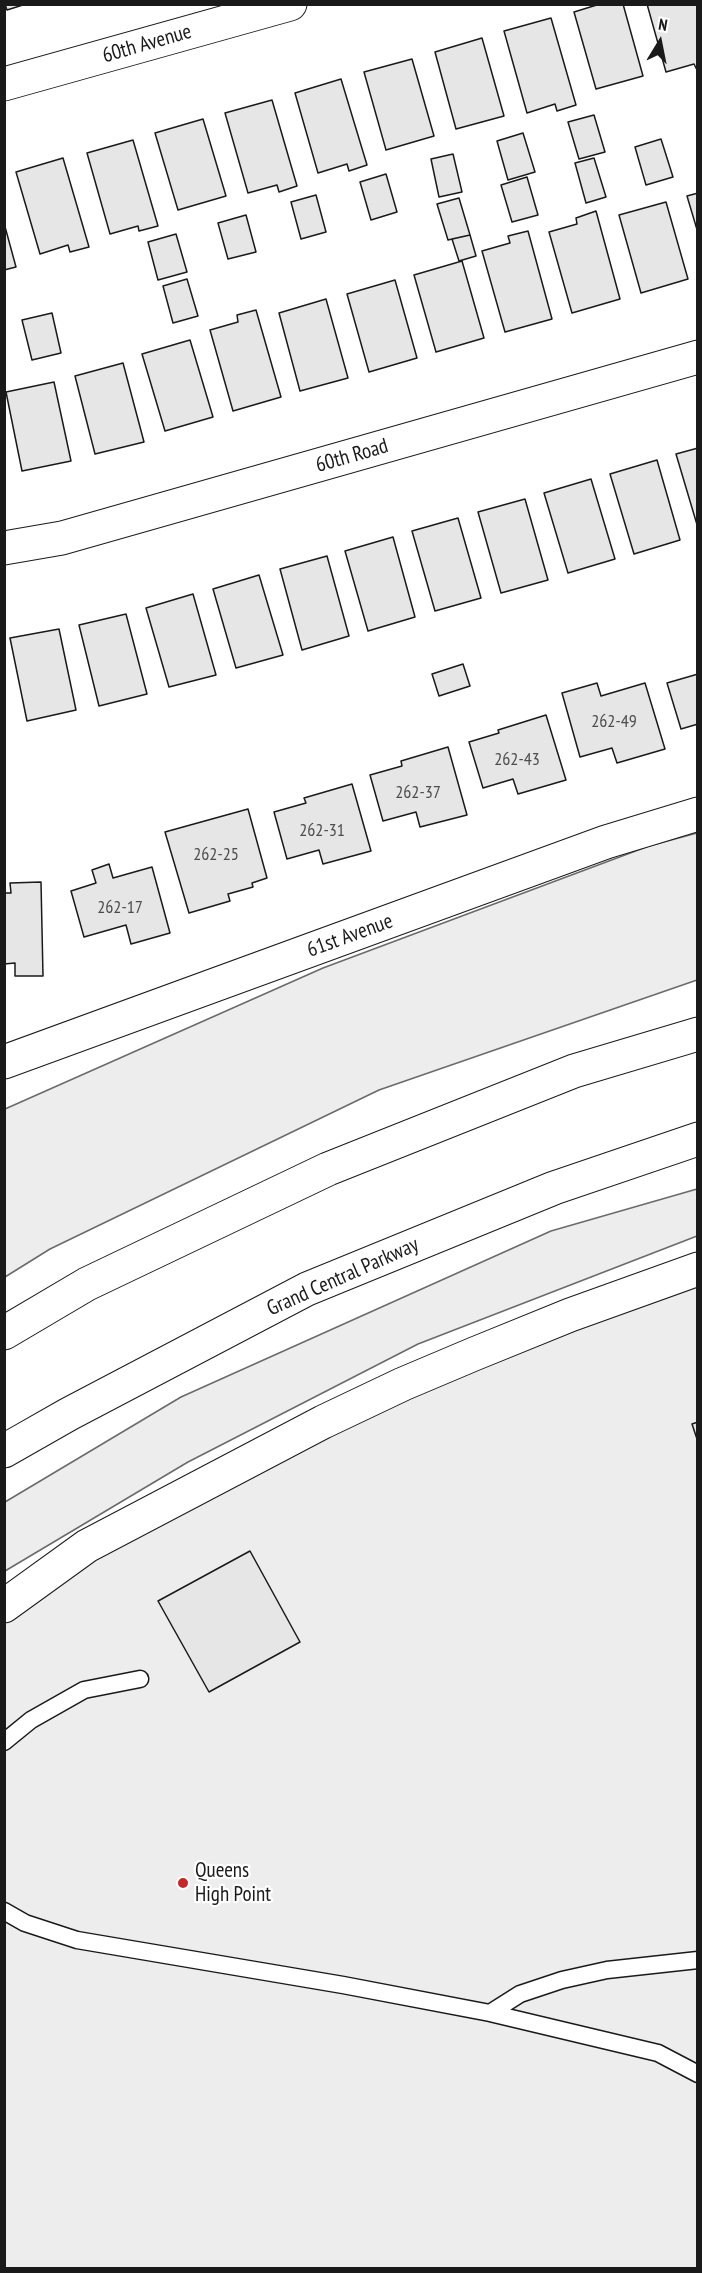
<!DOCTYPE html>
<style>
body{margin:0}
#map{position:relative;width:702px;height:2273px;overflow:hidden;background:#fff;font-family:"PT Sans Narrow",sans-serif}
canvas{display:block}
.frame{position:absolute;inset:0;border:6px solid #1a1a1a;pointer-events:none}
.north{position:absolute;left:630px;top:12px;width:60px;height:60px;-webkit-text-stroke:4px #fff;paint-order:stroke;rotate:10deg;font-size:16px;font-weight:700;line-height:24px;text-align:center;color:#1a1a1a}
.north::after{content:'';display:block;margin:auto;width:21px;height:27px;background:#1a1a1a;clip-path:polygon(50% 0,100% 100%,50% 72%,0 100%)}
</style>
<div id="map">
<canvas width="702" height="2273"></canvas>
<div class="frame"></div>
<div class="north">N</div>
</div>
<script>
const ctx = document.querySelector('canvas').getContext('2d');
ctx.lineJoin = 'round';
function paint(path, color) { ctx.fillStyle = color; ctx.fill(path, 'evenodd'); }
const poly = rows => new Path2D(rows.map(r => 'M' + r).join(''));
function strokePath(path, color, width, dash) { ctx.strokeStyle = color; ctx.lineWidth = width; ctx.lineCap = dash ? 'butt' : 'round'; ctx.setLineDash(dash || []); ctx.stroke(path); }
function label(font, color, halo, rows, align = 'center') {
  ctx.font = font + ' "PT Sans Narrow",sans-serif'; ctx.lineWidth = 4.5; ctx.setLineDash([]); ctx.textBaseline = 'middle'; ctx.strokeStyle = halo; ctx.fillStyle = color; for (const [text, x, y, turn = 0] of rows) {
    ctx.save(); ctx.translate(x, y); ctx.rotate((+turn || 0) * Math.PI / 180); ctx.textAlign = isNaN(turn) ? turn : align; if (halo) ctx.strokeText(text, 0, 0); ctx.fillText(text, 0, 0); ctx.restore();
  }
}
const green = poly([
 [697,833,697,980,379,1090,50,1249,5,1277,5,1109,323,968,649,846,697,833],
 [697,1189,697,1236,418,1344,188,1462,5,1571,5,1502,181,1397,551,1231,697,1189],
 [697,1269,697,2268,5,2268,4,1606,323,1422,697,1269]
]);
const building = poly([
 [5,4,26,4,7,10,5,4],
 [600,4,623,4,643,76,596,89,574,12,600,4],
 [647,4,698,4,698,72,694,64,666,72,647,4],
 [551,18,576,105,557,111,555,104,527,113,504,31,551,18],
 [482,38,504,116,456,129,435,52,482,38],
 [412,59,434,136,386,150,364,72,412,59],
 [341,79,367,165,349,171,347,164,318,173,295,93,341,79],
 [272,100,297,186,279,192,277,185,248,193,225,113,272,100],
 [594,115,605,152,579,159,568,122,594,115],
 [203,119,226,196,178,210,155,133,203,119],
 [523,133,535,172,508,180,497,141,523,133],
 [661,139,673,177,646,185,635,147,661,139],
 [133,140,158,226,139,231,138,226,110,234,87,153,133,140],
 [453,154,462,192,439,197,431,159,453,154],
 [63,158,89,247,70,252,68,245,40,254,16,172,63,158],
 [594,158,606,197,586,203,575,163,594,158],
 [386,174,397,212,371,220,360,182,386,174],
 [527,177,538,215,512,222,501,185,527,177],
 [698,193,698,233,687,196,698,193],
 [316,195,326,232,301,239,291,202,316,195],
 [459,198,470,235,448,240,437,204,459,198],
 [666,202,688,279,641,293,619,215,666,202],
 [596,211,620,299,572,313,549,232,577,224,576,218,596,211],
 [246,215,256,252,228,259,218,223,246,215],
 [4,223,16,267,4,270,4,223],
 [528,231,552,319,505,332,482,251,510,243,508,236,528,231],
 [176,234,187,272,158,280,148,242,176,234],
 [470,235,476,256,459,261,452,239,470,235],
 [462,261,484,338,436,352,414,275,462,261],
 [187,279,198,316,173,323,163,286,187,279],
 [395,280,417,358,369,372,347,294,395,280],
 [326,299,348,378,300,391,279,313,326,299],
 [256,310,281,397,233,411,210,330,238,322,237,315,256,310],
 [52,313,61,353,32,360,22,320,52,313],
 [190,340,213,417,165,431,142,354,190,340],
 [123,363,144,442,95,454,75,376,123,363],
 [54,382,71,461,22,471,6,392,54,382],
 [698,448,698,528,676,454,698,448],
 [657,460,680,540,634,554,610,474,657,460],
 [591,479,615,559,568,573,544,493,591,479],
 [525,499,548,580,501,593,478,512,525,499],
 [458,518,481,598,435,611,412,531,458,518],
 [393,537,415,617,368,631,345,551,393,537],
 [327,556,349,636,302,650,280,569,327,556],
 [259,575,283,655,236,668,213,589,259,575],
 [193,594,216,675,169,687,146,608,193,594],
 [126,614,147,694,99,706,79,625,126,614],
 [59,629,76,710,27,721,10,638,59,629],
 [463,664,470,686,439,696,432,674,463,664],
 [698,674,698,724,681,729,667,683,698,674],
 [597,683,601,696,645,683,665,749,617,763,612,748,580,757,562,693,597,683],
 [546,715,566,780,518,794,513,779,483,788,469,742,499,733,498,730,546,715],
 [448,747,467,815,420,827,416,812,383,821,370,775,402,766,401,761,448,747],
 [352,784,371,851,323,864,319,850,287,859,274,812,306,803,304,798,352,784],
 [248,809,267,878,252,883,253,887,228,894,230,901,189,913,165,832,248,809],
 [109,864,113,878,152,867,170,933,131,944,126,925,84,937,71,891,96,883,92,870,109,864],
 [41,882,43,976,15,976,15,963,4,964,4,893,11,893,10,883,41,882],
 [698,1422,698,1442,692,1424,698,1422],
 [250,1551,300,1642,209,1692,158,1601,250,1551]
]);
const service = poly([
 [4,1742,31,1720,84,1690,140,1679],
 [4,1911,25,1923,77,1940,343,1985,490,2013,658,2053,698,2074],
 [490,2013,520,1994,562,1980,607,1970,698,1960]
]);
const minor = poly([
 [4,84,290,4],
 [4,548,62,538,698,357],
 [4,1062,606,842,698,814]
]);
const secondary = poly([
 [4,1606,87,1546,323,1422,403,1384,474,1354,570,1315,698,1269]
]);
const motorway = poly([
 [4,1333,87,1284,328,1169,574,1071,698,1034],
 [4,1451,69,1414,307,1289,554,1188,698,1139]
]);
const markers = [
 [183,1883,6,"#c62828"]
];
const numberNames = [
 ["262-49",614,722],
 ["262-43",517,760],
 ["262-37",418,793],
 ["262-31",322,831],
 ["262-25",216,855],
 ["262-17",120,908]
];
const streetNames = [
 ["60th Avenue",147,44,-16],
 ["60th Road",352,456,-16],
 ["61st Avenue",350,936,-20],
 ["Grand Central Parkway",343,1277,-24]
];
const poiNames = [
 ["Queens",195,1871],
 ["High Point",195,1895]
];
paint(green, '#ededed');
strokePath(green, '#6a6a6a', 1.5);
paint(building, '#e6e6e6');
strokePath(building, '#1a1a1a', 1.5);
strokePath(service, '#1a1a1a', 19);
strokePath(minor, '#1a1a1a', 35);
strokePath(secondary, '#1a1a1a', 35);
strokePath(motorway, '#1a1a1a', 35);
strokePath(service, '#fff', 16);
strokePath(minor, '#fff', 33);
strokePath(secondary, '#fff', 33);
strokePath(motorway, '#fff', 33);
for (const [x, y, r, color] of markers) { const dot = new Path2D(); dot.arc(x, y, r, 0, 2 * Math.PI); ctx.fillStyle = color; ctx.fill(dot); strokePath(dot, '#fff', 2); }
label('18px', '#4d4d4d', null, numberNames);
label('21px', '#1a1a1a', '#fff', streetNames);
label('21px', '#1a1a1a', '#fff', poiNames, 'left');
</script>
